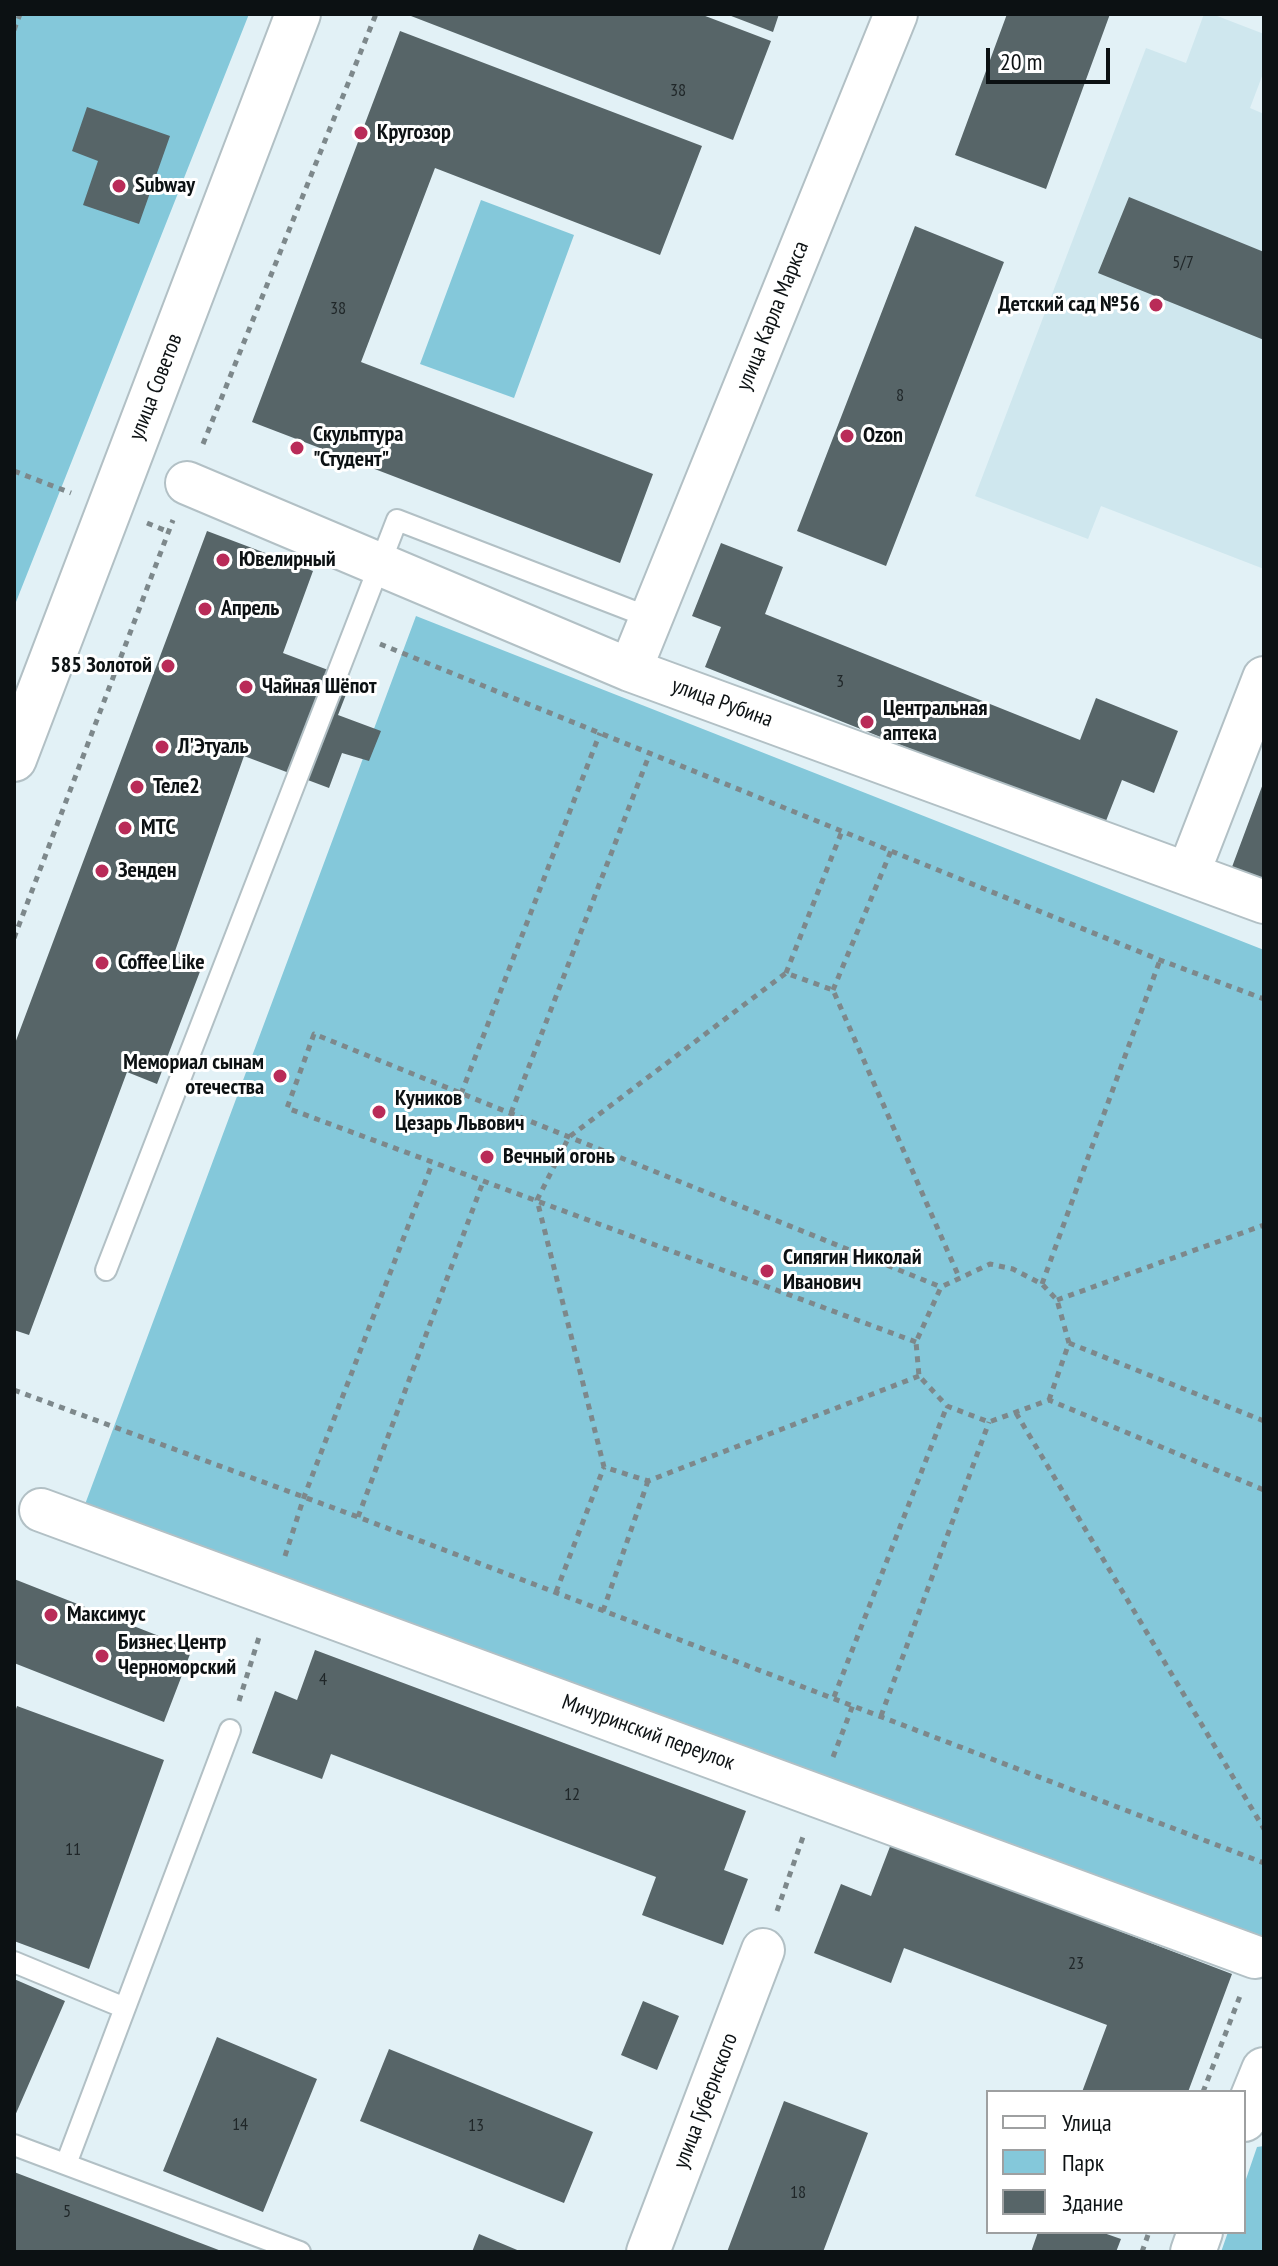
<!DOCTYPE html>
<meta charset="utf-8">
<style>
body{margin:0}
#map{position:relative;width:1278px;height:2266px;overflow:hidden;background:#e2f1f6;font-family:"PT Sans Narrow",sans-serif}
canvas{display:block}
.frame{position:absolute;inset:0;border:16px solid #0c1113;pointer-events:none}
.legend{position:absolute;left:986px;top:2090px;width:260px;height:144px;box-sizing:border-box;background:#fff;border:2px solid #9ea0a1;margin:0;padding:10px 14px;list-style:none;font-size:24px;color:#0c1113}
.legend li{display:flex;align-items:center;gap:16px;height:40px}
.legend b{width:40px;border:2px solid #9ea0a1}
.scale{position:absolute;left:986px;top:48px;width:124px;height:36px;box-sizing:border-box;border:4px solid #0c1113;border-top:0;padding-left:10px;font-size:24px;line-height:28px;white-space:nowrap;color:#0c1113;-webkit-text-stroke:6px #fff;paint-order:stroke}
</style>
<div id="map">
<canvas width="1278" height="2266"></canvas>
<div class="frame"></div>
<ul class="legend">
<li><b style="height:10px;background:#fff"></b>Улица</li>
<li><b style="height:22px;background:#84c8da"></b>Парк</li>
<li><b style="height:22px;background:#576568"></b>Здание</li>
</ul>
<div class="scale">20 m</div>
</div>
<script>
const ctx = document.querySelector('canvas').getContext('2d');
ctx.lineJoin = 'round';
function paint(path, color) { ctx.fillStyle = color; ctx.fill(path, 'evenodd'); }
const poly = rows => new Path2D(rows.map(r => 'M' + r).join(''));
function strokePath(path, color, width, dash) { ctx.strokeStyle = color; ctx.lineWidth = width; ctx.lineCap = dash ? 'butt' : 'round'; ctx.setLineDash(dash || []); ctx.stroke(path); }
function label(font, color, halo, rows, align = 'center') {
  ctx.font = font + ' "PT Sans Narrow",sans-serif'; ctx.lineWidth = 6; ctx.setLineDash([]); ctx.textBaseline = 'middle'; ctx.strokeStyle = halo; ctx.fillStyle = color; for (const [text, x, y, turn = 0] of rows) {
    ctx.save(); ctx.translate(x, y); ctx.rotate((+turn || 0) * Math.PI / 180); ctx.textAlign = isNaN(turn) ? turn : align; if (halo) ctx.strokeText(text, 0, 0); ctx.fillText(text, 0, 0); ctx.restore();
  }
}
const built = poly([
 [1204,14,1212,14,1264,34,1264,71,1250,108,1264,114,1264,569,1101,506,1088,539,975,496,1146,48,1186,63]
]);
const green = poly([
 [14,14,249,14,14,607],
 [481,200,574,235,514,398,420,364],
 [416,616,1264,950,1264,1948,84,1507],
 [1264,2146,1264,2252,1221,2252,1228,2232,1244,2232,1244,2185,1257,2147]
]);
const building = poly([
 [412,14,700,14,771,41,733,140,411,16],
 [726,14,779,14,773,32],
 [1007,14,1110,14,1046,189,955,155],
 [400,31,702,146,660,255,435,168,361,362,653,474,620,563,252,422],
 [87,107,170,136,139,224,83,205,98,161,72,151],
 [1129,197,1264,252,1264,340,1098,273],
 [915,226,1004,262,886,566,797,531],
 [207,531,313,571,283,653,352,679,338,715,381,731,369,761,342,753,329,788,244,756,175,951,204,961,157,1084,127,1072,29,1335,14,1330,14,1046],
 [721,543,783,567,765,614,1080,740,1096,698,1178,731,1154,793,1122,780,1104,826,705,667,721,627,692,616],
 [1264,781,1264,888,1229,875],
 [14,1579,192,1649,164,1722,14,1663],
 [315,1650,746,1811,724,1870,748,1879,723,1945,642,1915,656,1877,331,1754,322,1779,252,1753,275,1691,297,1700],
 [17,1706,164,1760,89,1969,14,1941,14,1715],
 [891,1844,1232,1974,1188,2092,1082,2092,1107,2025,904,1948,891,1983,814,1953,841,1884,871,1896],
 [14,1979,65,2001,14,2118],
 [643,2001,679,2016,657,2070,621,2055],
 [217,2037,317,2079,263,2212,163,2171],
 [389,2049,593,2132,564,2203,360,2121],
 [784,2101,868,2133,823,2252,727,2252],
 [14,2172,224,2252,14,2252],
 [1038,2232,1101,2232,1121,2239,1116,2252,1031,2252],
 [479,2234,522,2252,472,2252]
]);
const path = poly([
 [14,30,20,14],
 [203,444,376,14],
 [14,471,71,493],
 [147,523,169,532],
 [380,644,1160,960,1264,999],
 [14,938,173,520],
 [786,973,842,831],
 [833,990,891,851],
 [461,1094,600,733],
 [511,1113,650,753],
 [1042,1284,1160,960],
 [1057,1300,1264,1225],
 [916,1342,287,1108,314,1034,941,1287],
 [1069,1343,1264,1421],
 [919,1376,648,1481,604,1467,537,1200,569,1137,786,973,833,990,959,1277],
 [14,1390,358,1517,1264,1863],
 [1049,1400,1069,1343,1057,1300,1042,1284,1013,1269,990,1264,941,1287,916,1342,919,1376,947,1406,989,1422,1049,1400,1264,1490],
 [1016,1413,1264,1829],
 [358,1517,483,1182],
 [285,1556,304,1497,432,1164],
 [556,1592,604,1467],
 [603,1611,648,1481],
 [834,1697,947,1406],
 [239,1701,260,1634],
 [881,1716,989,1422],
 [833,1757,853,1705],
 [777,1911,804,1834],
 [1203,2092,1240,1996],
 [1142,2252,1149,2232]
]);
const lane = poly([
 [106,1270,397,520,651,618],
 [14,1962,125,2008],
 [14,2145,300,2252],
 [66,2164,230,1730]
]);
const street = poly([
 [187,483,630,670,1264,902],
 [630,670,896,14],
 [1188,874,1264,678],
 [41,1510,1255,1957],
 [648,2252,763,1950]
]);
const secondary = poly([
 [14,759,298,14],
 [1244,2119,1264,2070],
 [1193,2252,1200,2232]
]);
const markers = [
 [361,133,8,"#b92b58"],
 [119,186,8,"#b92b58"],
 [1156,305,8,"#b92b58"],
 [847,436,8,"#b92b58"],
 [297,448,8,"#b92b58"],
 [223,560,8,"#b92b58"],
 [205,609,8,"#b92b58"],
 [168,666,8,"#b92b58"],
 [246,687,8,"#b92b58"],
 [867,722,8,"#b92b58"],
 [162,747,8,"#b92b58"],
 [137,787,8,"#b92b58"],
 [125,828,8,"#b92b58"],
 [102,871,8,"#b92b58"],
 [102,963,8,"#b92b58"],
 [280,1076,8,"#b92b58"],
 [379,1112,8,"#b92b58"],
 [487,1157,8,"#b92b58"],
 [767,1271,8,"#b92b58"],
 [51,1615,8,"#b92b58"],
 [102,1656,8,"#b92b58"]
];
const numberNames = [
 ["38",678,91],
 ["5/7",1183,263],
 ["38",338,309],
 ["8",900,396],
 ["3",840,682],
 ["4",323,1680],
 ["12",572,1795],
 ["11",73,1850],
 ["23",1076,1964],
 ["14",240,2125],
 ["13",476,2126],
 ["18",798,2193],
 ["5",67,2212]
];
const poiNames = [
 ["Кругозор",377,133],
 ["Subway",135,186],
 ["Детский сад №56",1140,305,"right"],
 ["Скульптура",313,435],
 ["\"Студент\"",313,460],
 ["Ozon",863,436],
 ["Ювелирный",239,560],
 ["Апрель",221,609],
 ["585 Золотой",152,666,"right"],
 ["Чайная Шёпот",262,687],
 ["Центральная",883,709],
 ["аптека",883,734],
 ["Л'Этуаль",178,747],
 ["Теле2",153,787],
 ["МТС",141,828],
 ["Зенден",118,871],
 ["Coffee Like",118,963],
 ["Мемориал сынам",264,1063,"right"],
 ["отечества",264,1088,"right"],
 ["Куников",395,1099],
 ["Цезарь Львович",395,1124],
 ["Вечный огонь",503,1157],
 ["Сипягин Николай",783,1258],
 ["Иванович",783,1283],
 ["Максимус",67,1615],
 ["Бизнес Центр",118,1643],
 ["Черноморский",118,1668]
];
const streetNames = [
 ["улица Карла Маркса",773,316,-68],
 ["улица Советов",156,387,-69],
 ["улица Рубина",722,703,20],
 ["Мичуринский переулок",648,1733,20],
 ["улица Губернского",706,2101,-69]
];
paint(built, '#cfe7ee');
paint(green, '#84c8da');
paint(building, '#576568');
strokePath(lane, '#b2c0c5', 24);
strokePath(street, '#b2c0c5', 46);
strokePath(secondary, '#b2c0c5', 48);
strokePath(path, '#7d888b', 5, [6, 6]);
strokePath(lane, '#fff', 20);
strokePath(street, '#fff', 42);
strokePath(secondary, '#fff', 44);
for (const [x, y, r, color] of markers) { const dot = new Path2D(); dot.arc(x, y, r, 0, 2 * Math.PI); ctx.fillStyle = color; ctx.fill(dot); strokePath(dot, '#fff', 3); }
label('18px', '#1f2628', null, numberNames);
label('bold 22px', '#0c1113', '#fff', poiNames, 'left');
label('22px', '#0c1113', '#fff', streetNames);
</script>
